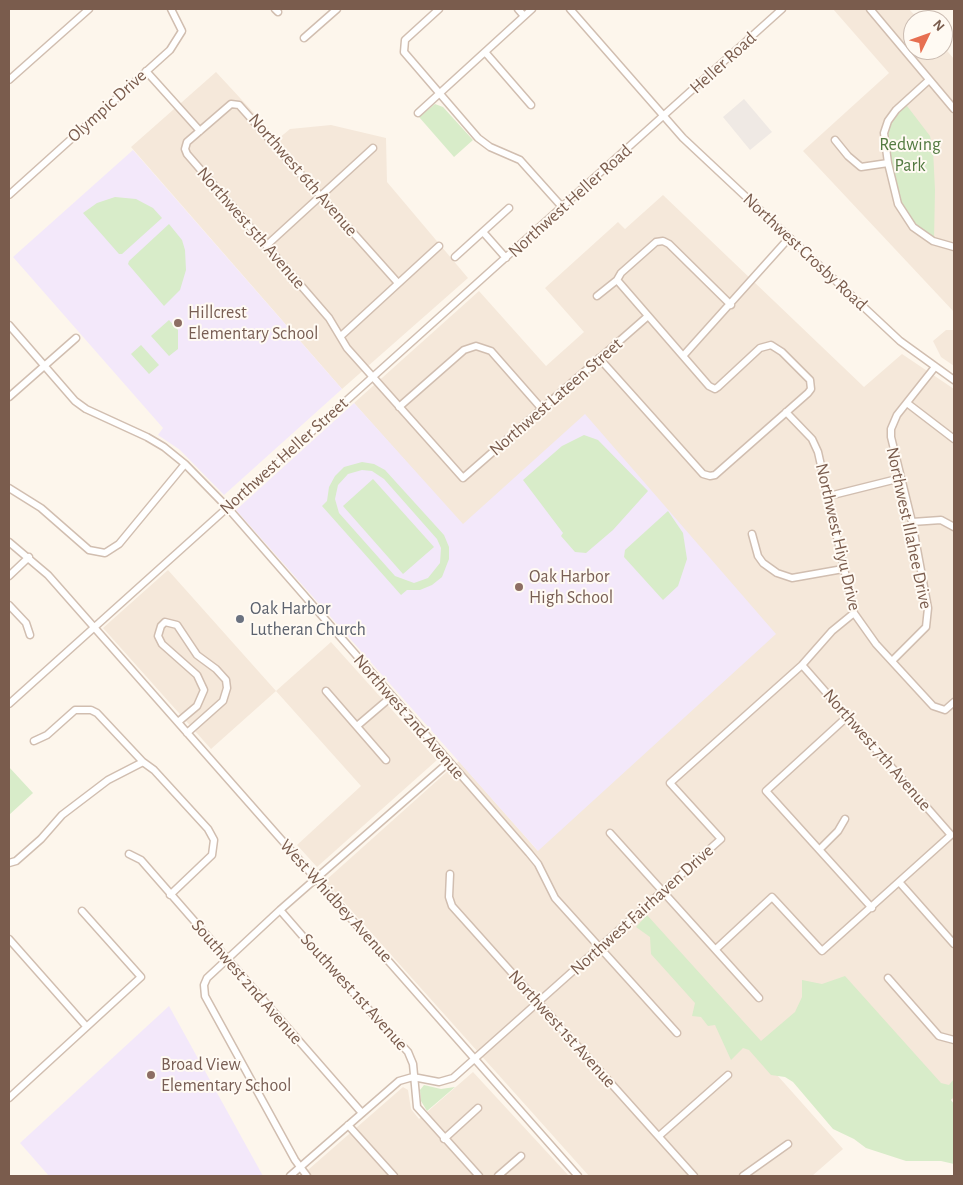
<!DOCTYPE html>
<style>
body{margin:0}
#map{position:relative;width:963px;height:1185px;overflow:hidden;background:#fdf6ec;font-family:"Alegreya Sans",sans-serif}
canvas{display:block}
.frame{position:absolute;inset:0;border:10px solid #7a5c4d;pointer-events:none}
.north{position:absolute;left:903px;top:10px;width:50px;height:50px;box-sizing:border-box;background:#fffaf3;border:1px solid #cabbb1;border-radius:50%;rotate:48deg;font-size:14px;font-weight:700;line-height:20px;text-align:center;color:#7a5c4d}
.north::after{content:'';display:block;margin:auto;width:18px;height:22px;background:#e76f51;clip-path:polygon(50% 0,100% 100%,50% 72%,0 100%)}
</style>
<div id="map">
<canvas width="963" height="1185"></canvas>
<div class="frame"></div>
<div class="north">N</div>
</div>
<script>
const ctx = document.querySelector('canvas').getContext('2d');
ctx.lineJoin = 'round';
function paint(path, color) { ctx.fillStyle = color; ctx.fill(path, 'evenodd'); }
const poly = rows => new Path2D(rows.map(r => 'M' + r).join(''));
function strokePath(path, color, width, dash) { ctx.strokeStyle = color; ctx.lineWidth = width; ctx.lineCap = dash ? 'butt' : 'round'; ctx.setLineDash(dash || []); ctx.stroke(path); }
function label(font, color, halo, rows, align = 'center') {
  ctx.font = font + ' "Alegreya Sans",sans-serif'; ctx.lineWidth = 4; ctx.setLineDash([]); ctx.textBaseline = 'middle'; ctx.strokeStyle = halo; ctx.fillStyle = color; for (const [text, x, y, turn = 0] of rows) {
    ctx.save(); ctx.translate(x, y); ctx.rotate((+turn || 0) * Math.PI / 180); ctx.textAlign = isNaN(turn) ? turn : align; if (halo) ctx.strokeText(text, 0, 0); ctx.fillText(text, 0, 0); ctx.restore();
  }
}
const residential = poly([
 [833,9,909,9,919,20,913,20,913,50,943,50,943,46,954,59,954,312,803,151,889,73],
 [216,72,278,139,290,129,331,125,386,138,387,182,468,278,342,389,131,147],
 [663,195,864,387,902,354,954,389,954,1101,844,980,761,1057,843,1149,812,1176,589,1176,325,881,459,761,538,851,462,525,354,403,479,291,546,366,584,332,545,288,618,222,625,229],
 [946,330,954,330,954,366,941,357,933,341],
 [168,570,276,691,331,642,437,760,317,867,297,845,361,786,276,691,211,749,103,628],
 [473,1072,569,1176,301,1176,403,1087,408,1090,411,1109,419,1119]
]);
const industrial = poly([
 [744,99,772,132,750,150,723,117]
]);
const education = poly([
 [133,150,342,389,224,495,180,450,158,435,163,428,13,257],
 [354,403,463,524,585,414,776,634,538,851,236,510],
 [169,1006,263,1176,49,1176,20,1143]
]);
const green = poly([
 [904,102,930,136,933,149,935,190,934,241,923,235,898,204,884,133,888,121],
 [435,104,443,107,473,140,454,157,419,117],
 [115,197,136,199,153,208,162,218,122,254,119,254,83,213,97,203],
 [169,224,182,240,185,250,186,270,180,290,164,306,128,264,129,261],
 [169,320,178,330,178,349,169,356,151,336],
 [141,345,159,365,149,374,131,354],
 [584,435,598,440,648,491,613,530,586,553,575,552,561,536,563,533,523,480,562,446],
 [362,462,374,464,385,470,444,535,449,547,449,559,442,577,432,585,420,590,407,590,401,595,322,506,327,501,329,487,335,476,344,467],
 [362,470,372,471,384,479,437,539,441,548,440,563,428,578,414,583,395,576,339,513,335,499,338,485,348,474],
 [373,479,434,547,403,574,343,506],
 [668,511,683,533,687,559,678,586,663,600,624,557,625,550],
 [9,767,33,793,9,815],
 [647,915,761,1041,795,1012,802,997,802,980,822,984,845,976,941,1083,949,1085,954,1079,954,1096,951,1100,954,1104,954,1164,941,1161,906,1161,866,1148,854,1139,833,1129,793,1082,785,1077,771,1075,749,1050,743,1048,731,1060,715,1025,708,1026,701,1017,692,1016,695,1003,651,954,650,937,636,927],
 [424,1085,441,1089,455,1087,427,1111,421,1101,420,1090]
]);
const minor = poly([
 [275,9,278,12],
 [439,9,405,40,404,52,478,138,490,147,520,160,563,208],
 [518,9,524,16],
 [570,9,683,138,900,341,954,380],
 [870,9,954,109],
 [304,38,337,9],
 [485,52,531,105],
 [146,71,200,131],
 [9,80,89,9],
 [929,80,896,110,888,121,884,133,888,163,898,204,913,227,933,241,954,247],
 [418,113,532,9],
 [835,140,848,156,861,167,888,163],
 [9,195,170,50,182,31,171,9],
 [483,232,506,258],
 [267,245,373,148],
 [455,257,509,208],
 [398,283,239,105,231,104,187,142,185,149,187,154,329,318,347,348,463,478,648,316],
 [597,296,617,280],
 [9,325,75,401,86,409,147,437,164,447,185,464,227,507,529,853,538,864,555,898,677,1033],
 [341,336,439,246],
 [683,356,789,238],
 [599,358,703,474,710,476,715,475,808,393,811,389,810,380,782,352,771,345,760,348,718,387,715,389,709,386,617,280,621,273,656,242,663,241,669,244,731,305],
 [9,397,76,338],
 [907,403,954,439],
 [399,407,464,350,476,346,491,351,542,409],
 [786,412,812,439,818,452,854,613,876,644,933,706,945,710,954,702],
 [9,488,41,508,89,550,105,553,119,544,185,464],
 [829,496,901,478],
 [912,522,941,520,954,527],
 [752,534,758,556,763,563,777,573,792,578,843,569],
 [9,542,48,575,578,1176],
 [9,576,29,557],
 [9,605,26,623,30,635],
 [893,660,926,627,928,608,912,522,891,437,891,429,897,415,935,367],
 [326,691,386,760],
 [9,704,782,9],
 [848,716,766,791,872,908],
 [178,722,197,706,204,690,197,675,162,644,158,636,161,626,165,622,177,625,197,655,216,669,226,680,227,688,223,701,187,733],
 [357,726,391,697],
 [34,741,47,735,75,710,91,710,97,713,143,762,154,770,208,829,214,840,212,855,170,895],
 [610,833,759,998],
 [820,849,838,831,845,819],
 [129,854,141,860,362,1113],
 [9,863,16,861,41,839,62,815,108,780,143,762],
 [450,874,449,897,452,906,694,1176],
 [900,883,954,944],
 [280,910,326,963,408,1052,413,1064,417,1107,479,1176],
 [9,939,86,1026],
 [716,949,772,897,822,951,951,835,802,665],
 [888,978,939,1036,954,1040],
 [9,1098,141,977,82,911],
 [348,1125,394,1176],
 [659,1136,728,1075],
 [444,1139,478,1108],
 [290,1176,399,1081,413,1077,439,1082,453,1078,721,839,670,783,802,665,832,631,854,613],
 [307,1176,295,1160,205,996,204,985,207,978,280,910,449,762],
 [498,1176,521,1156],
 [743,1176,788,1144]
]);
const markers = [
 [178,323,5,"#8d6e63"],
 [519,587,5,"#8d6e63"],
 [240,619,5,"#6b7280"],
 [151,1075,5,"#8d6e63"]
];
const streetNames = [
 ["Heller Road",723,63,-42],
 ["Olympic Drive",107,106,-42],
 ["Northwest 6th Avenue",303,175,49],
 ["Northwest Heller Road",570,201,-42],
 ["Northwest 5th Avenue",251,228,49],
 ["Northwest Crosby Road",805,252,43],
 ["Northwest Lateen Street",556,397,-41],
 ["Northwest Heller Street",284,456,-42],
 ["Northwest Illahee Drive",909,528,78],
 ["Northwest Hiyu Drive",838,537,77],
 ["Northwest 2nd Avenue",409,717,49],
 ["Northwest 7th Avenue",877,750,49],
 ["West Whidbey Avenue",336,901,48],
 ["Northwest Fairhaven Drive",642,910,-42],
 ["Southwest 2nd Avenue",247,982,49],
 ["Southwest 1st Avenue",354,992,48],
 ["Northwest 1st Avenue",562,1029,48]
];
const parkNames = [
 ["Redwing",910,145],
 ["Park",910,166]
];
const educationNames = [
 ["Hillcrest",188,313],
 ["Elementary School",188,334],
 ["Oak Harbor",529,577],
 ["High School",529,598],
 ["Broad View",161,1065],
 ["Elementary School",161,1086]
];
const worshipNames = [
 ["Oak Harbor",250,609],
 ["Lutheran Church",250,630]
];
paint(residential, '#f5e8da');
paint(industrial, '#efe9e4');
paint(education, '#f3e8fa');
paint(green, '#d8ecc9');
strokePath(minor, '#d1beb0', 9);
strokePath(minor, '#fff', 6);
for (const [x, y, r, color] of markers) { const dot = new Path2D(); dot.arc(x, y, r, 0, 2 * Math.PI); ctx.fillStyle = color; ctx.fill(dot); strokePath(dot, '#fffaf3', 2); }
label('18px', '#7a5c4d', '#fffaf3', streetNames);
label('18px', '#537a41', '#fffaf3', parkNames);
label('18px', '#785e54', '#fffaf3', educationNames, 'left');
label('18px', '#5b616d', '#fffaf3', worshipNames, 'left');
</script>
